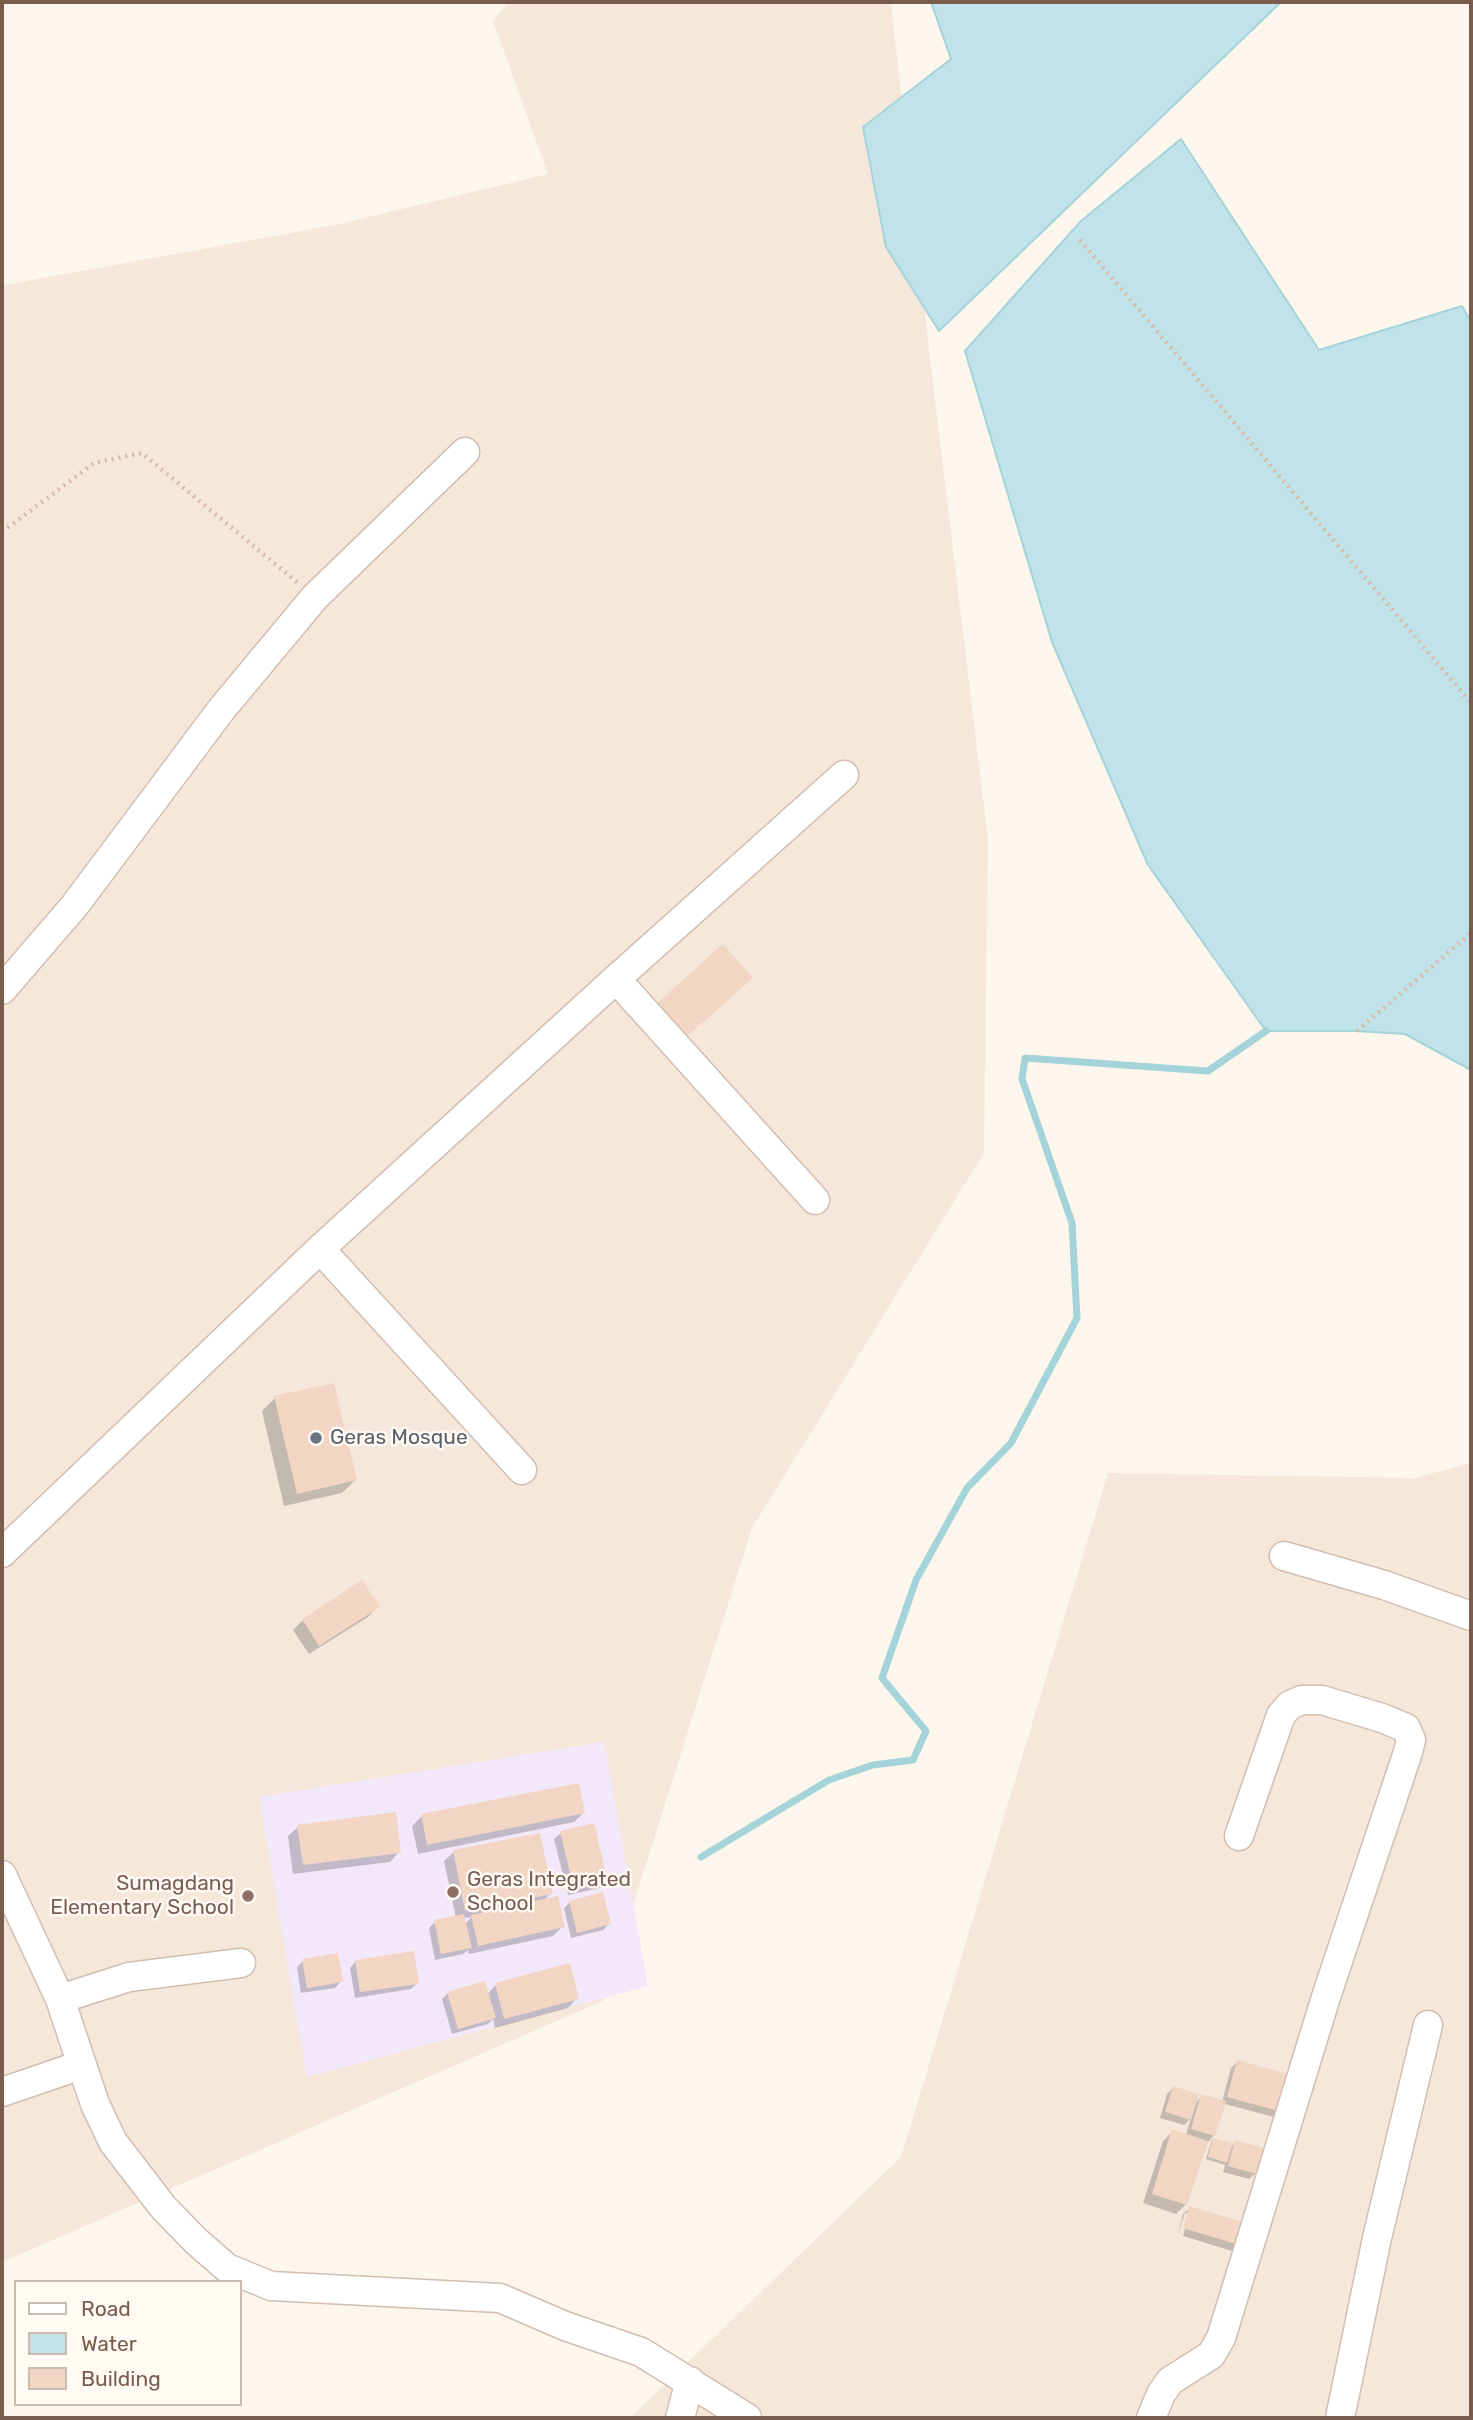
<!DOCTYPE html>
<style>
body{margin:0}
#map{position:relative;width:1473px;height:2420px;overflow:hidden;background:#fdf6ec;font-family:Rubik,sans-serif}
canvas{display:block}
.frame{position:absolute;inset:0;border:4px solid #7a5c4d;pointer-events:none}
.legend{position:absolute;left:14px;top:2280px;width:228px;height:126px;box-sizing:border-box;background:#fffaf3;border:2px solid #cabbb1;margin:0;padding:9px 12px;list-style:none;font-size:21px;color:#7a5c4d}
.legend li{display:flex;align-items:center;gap:14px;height:35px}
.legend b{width:35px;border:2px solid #cabbb1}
</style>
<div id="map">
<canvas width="1473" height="2420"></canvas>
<div class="frame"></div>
<ul class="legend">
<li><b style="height:9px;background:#fff"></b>Road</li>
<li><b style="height:19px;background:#bfe3e8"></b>Water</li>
<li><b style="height:19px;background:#f3d5c3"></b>Building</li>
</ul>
</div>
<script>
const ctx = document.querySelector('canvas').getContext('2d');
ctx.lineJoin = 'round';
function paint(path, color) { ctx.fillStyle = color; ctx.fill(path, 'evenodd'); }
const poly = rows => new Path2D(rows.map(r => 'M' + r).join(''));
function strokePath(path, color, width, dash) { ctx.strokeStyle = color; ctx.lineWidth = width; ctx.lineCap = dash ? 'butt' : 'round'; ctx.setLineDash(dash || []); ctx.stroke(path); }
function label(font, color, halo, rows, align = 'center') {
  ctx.font = font + ' Rubik,sans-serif'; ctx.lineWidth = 5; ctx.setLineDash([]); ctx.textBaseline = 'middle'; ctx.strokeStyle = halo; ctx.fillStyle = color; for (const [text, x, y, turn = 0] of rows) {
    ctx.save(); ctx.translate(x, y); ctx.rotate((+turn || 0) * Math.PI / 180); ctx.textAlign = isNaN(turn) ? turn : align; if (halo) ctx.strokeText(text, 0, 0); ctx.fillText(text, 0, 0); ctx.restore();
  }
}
const residential = poly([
 [509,2,891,2,929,350,988,839,984,1153,752,1528,603,2001,2,2262,2,288,4,285,335,225,548,174,493,21],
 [1471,1463,1471,2418,630,2418,901,2157,1108,1473,1415,1478]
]);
const education = poly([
 [604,1742,648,1986,307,2077,259,1797]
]);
const water = poly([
 [931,2,1281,2,939,331,886,247,863,127,951,59,931,2],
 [1181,139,1319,350,1462,306,1471,322,1471,1070,1405,1034,1357,1031,1266,1031,1148,865,1052,642,965,351,1081,221,1181,139]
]);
const shadow = poly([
 [275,1398,355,1480,342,1493,284,1506,262,1411],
 [362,1583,377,1607,368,1617,309,1654,293,1630,303,1620],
 [583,1813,574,1822,418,1854,412,1826,422,1816],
 [298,1827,399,1852,390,1862,293,1874,288,1836],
 [561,1833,606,1882,600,1888,568,1895,554,1839],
 [454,1852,551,1893,543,1901,563,1926,553,1936,469,1954,468,1950,463,1954,435,1960,429,1928,435,1922,456,1918,444,1861],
 [472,1917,465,1924,464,1918],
 [570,1902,609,1924,603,1930,571,1938,564,1908],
 [303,1961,341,1981,335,1988,301,1993,297,1967],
 [356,1961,417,1983,411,1989,355,1998,350,1968],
 [496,1985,577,1998,568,2008,495,2028,493,2019,488,2024,452,2034,442,1999,448,1993,487,1994],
 [1237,2062,1280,2111,1274,2117,1225,2104,1214,2135,1208,2142,1186,2204,1176,2214,1143,2203,1163,2141,1173,2131,1186,2135,1191,2118,1184,2125,1160,2118,1167,2094,1173,2088,1195,2103,1202,2096,1222,2102,1231,2068],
 [1212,2139,1233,2145,1236,2142,1256,2173,1249,2179,1223,2172,1225,2165,1206,2159],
 [1190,2208,1238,2244,1232,2251,1183,2236,1189,2213,1185,2213,1178,2234,1183,2214]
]);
const stream = poly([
 [701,1857,829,1780,873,1765,913,1760,926,1731,882,1678,916,1580,967,1488,1011,1443,1077,1318,1072,1223,1022,1079,1025,1058,1208,1071,1266,1031]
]);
const building = poly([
 [723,944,753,978,685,1038,656,1004],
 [334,1383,357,1480,297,1494,274,1396],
 [362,1580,380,1607,319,1646,302,1619],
 [579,1783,585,1813,427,1845,421,1814],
 [396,1812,401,1853,303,1865,297,1825],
 [594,1823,608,1882,574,1890,560,1831],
 [540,1833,553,1894,465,1911,453,1850],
 [603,1892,611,1924,577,1933,569,1901],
 [558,1896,565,1927,478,1946,471,1915],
 [464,1914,472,1948,441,1954,434,1920],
 [414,1951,419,1984,360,1992,355,1960],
 [338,1953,343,1982,307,1988,302,1959],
 [570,1963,579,1999,504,2019,495,1983],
 [485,1981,496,2018,458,2029,447,1992],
 [1237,2060,1291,2075,1282,2112,1227,2097],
 [1173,2086,1199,2094,1191,2120,1165,2112],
 [1201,2094,1226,2101,1215,2136,1191,2129],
 [1172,2129,1208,2141,1187,2205,1152,2194],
 [1213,2138,1233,2143,1227,2163,1208,2157],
 [1235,2140,1264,2148,1257,2174,1228,2166],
 [1189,2206,1246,2223,1239,2245,1183,2228]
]);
const path = poly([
 [1080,240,1471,703],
 [2,532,94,463,142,453,298,583],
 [1357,1031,1471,933]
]);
const minor = poly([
 [616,979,815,1200],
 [2,990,75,905,221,710,315,597,465,452],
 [320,1249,522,1470],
 [2,1553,320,1249,616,979,844,775],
 [1284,1556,1384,1585,1471,1616],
 [2,1875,60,1999,95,2104,113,2142,163,2207,196,2241,227,2268,271,2286,500,2298,565,2326,641,2352,747,2418],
 [60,1999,129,1977,241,1963],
 [2,2092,81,2065],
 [680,2418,690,2381],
 [1151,2418,1161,2394,1170,2381,1211,2355,1221,2338,1326,1997,1408,1752,1411,1740,1406,1728,1382,1718,1322,1700,1302,1700,1290,1705,1281,1715,1239,1836],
 [1340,2418,1377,2238,1428,2025]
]);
const markers = [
 [316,1438,7,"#6b7280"],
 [453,1892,7,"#8d6e63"],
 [248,1896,7,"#8d6e63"]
];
const worshipNames = [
 ["Geras Mosque",330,1438]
];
const educationNames = [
 ["Geras Integrated",467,1880],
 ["School",467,1904],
 ["Sumagdang",234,1884,"right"],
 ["Elementary School",234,1908,"right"]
];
paint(residential, '#f5e8da');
paint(education, '#f3e8fa');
paint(water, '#bfe3e8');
strokePath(water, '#a5d3da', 2);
paint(shadow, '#0003');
strokePath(stream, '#a5d3da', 7);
paint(building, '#f3d5c3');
strokePath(minor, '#d1beb0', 31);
strokePath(path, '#d9b8a5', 4.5, [2, 5]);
strokePath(minor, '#fff', 28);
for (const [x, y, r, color] of markers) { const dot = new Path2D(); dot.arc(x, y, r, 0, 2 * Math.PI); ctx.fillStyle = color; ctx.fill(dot); strokePath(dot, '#fffaf3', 2.5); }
label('21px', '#5b616d', '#fffaf3', worshipNames, 'left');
label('21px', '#785e54', '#fffaf3', educationNames, 'left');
</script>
